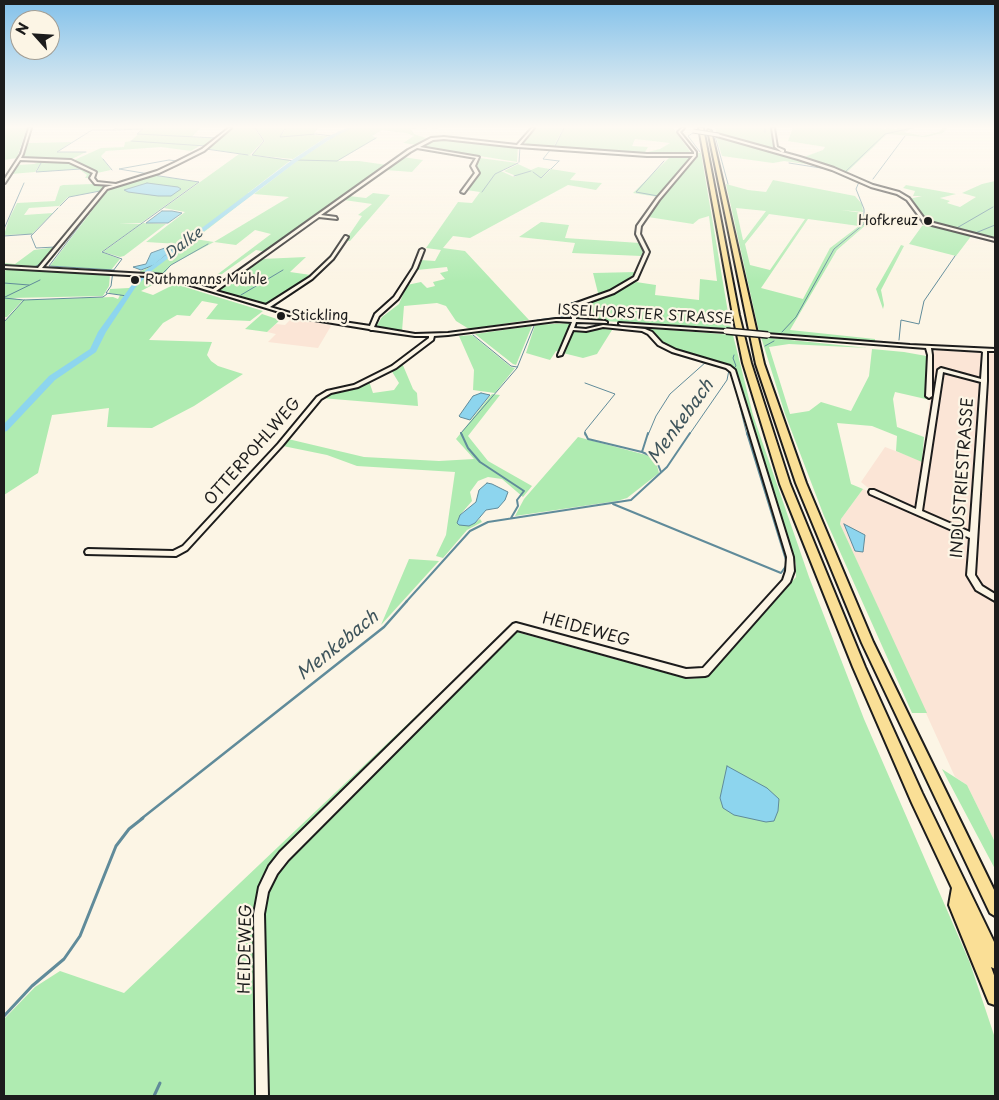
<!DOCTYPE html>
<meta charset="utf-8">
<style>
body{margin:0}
#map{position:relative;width:999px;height:1100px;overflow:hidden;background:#fcf5e5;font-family:"Playpen Sans",sans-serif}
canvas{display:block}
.frame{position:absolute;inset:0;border:5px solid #1c1c1c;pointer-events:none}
.north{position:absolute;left:10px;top:10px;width:50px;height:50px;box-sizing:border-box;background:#fcf5e5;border:1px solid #a29e95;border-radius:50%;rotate:296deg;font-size:14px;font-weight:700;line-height:20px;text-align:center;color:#1c1c1c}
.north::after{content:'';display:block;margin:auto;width:18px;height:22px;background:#1c1c1c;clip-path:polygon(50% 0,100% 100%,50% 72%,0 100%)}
</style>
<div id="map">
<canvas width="999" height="1100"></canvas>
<div class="frame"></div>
<div class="north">N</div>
</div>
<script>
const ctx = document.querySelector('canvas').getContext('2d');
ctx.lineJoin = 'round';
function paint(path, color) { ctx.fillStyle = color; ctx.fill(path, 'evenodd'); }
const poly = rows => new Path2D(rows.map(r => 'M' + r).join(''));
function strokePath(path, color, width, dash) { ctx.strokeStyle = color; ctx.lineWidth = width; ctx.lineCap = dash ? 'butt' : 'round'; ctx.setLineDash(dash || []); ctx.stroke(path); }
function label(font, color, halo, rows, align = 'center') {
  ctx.font = font + ' "Playpen Sans",sans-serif'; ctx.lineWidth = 4.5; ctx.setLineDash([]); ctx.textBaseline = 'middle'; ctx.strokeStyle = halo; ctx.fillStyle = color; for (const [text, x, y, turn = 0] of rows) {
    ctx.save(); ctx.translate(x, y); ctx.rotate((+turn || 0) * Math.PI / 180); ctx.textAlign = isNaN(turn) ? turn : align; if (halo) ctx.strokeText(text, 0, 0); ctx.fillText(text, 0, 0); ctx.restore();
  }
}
const built = poly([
 [292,318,329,325,331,326,318,348,268,342,276,334,267,332,276,324,285,325],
 [937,350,981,353,982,359,969,532,867,487,861,482,885,447,922,461,930,400,932,357,933,352],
 [989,353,995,354,995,595,984,587,976,576,976,540],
 [863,489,969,536,967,576,969,582,977,590,995,600,995,842,967,785,955,777,840,524,841,519]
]);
const green = poly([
 [4,128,27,128,17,158,4,160],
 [117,128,200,128,192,137,216,138,205,146,201,145,191,151,161,147,106,151,101,156,111,170,97,173,72,161,101,148,124,147,125,142,131,141,143,129,114,129],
 [232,128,254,128,263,141,250,155,207,149],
 [255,128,284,128,280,138,286,128,318,128,313,135,328,136,293,159,252,155,265,141],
 [351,128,439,128,411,129,414,134,429,139,417,145,403,143,414,136,406,133,382,130,372,136,377,138,337,161,359,161,387,165,267,252,256,250,205,286,202,286,271,234,255,230,236,245,214,242,171,265,164,274,139,272,154,265,179,244,146,242,185,212,164,208,239,154,291,160,248,193,253,194,195,239,214,242,289,197,254,194,298,160,338,134],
 [535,128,563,128,553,148,523,145],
 [564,128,673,128,691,153,649,155,647,154,648,152,660,149,670,143,635,139,632,146,648,147,644,154,554,148],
 [715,128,771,128,775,147,770,147,796,155,714,134,720,133,716,132],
 [793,128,876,128,884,129,914,128,904,132,923,136,939,132,943,128,947,128,943,133,925,137,887,134,846,173,804,157,823,150,825,147,788,141],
 [716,136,793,157,820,166,784,161,773,163,722,156],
 [440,138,518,146,517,162,436,149,417,148,428,140],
 [72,142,57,152,86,152,70,160,22,157,28,143],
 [697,153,701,153,731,330,577,319,575,306,602,298,636,282,656,285,655,295,699,300,700,279,717,281,709,216,699,219,693,224,648,217,661,197,697,158],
 [403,157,423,160,412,172,385,170],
 [670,157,691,157,677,172,680,173,658,197,633,193],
 [480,158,517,163,501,171,514,177,516,176,504,171,518,164,531,170,538,167,550,169,542,178,551,169,576,173,570,180,602,183,596,190,568,185,470,238,453,236,443,248,465,251,529,320,469,329,456,321,446,306,437,303,404,306,402,331,376,327,382,317,399,304,407,285,421,282,427,288,435,286,433,282,445,279,440,273,448,271,447,267,417,270,421,260,435,261,441,250,426,248,458,202,472,203,480,192,466,190,478,173,474,166],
 [45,160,69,161,94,173,92,178,85,178,87,175,79,169,37,172,41,163,35,172,11,174,17,165,34,164],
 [151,175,198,182,141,223,119,223,141,224,101,252,120,259,111,270,50,266,106,192,111,190,106,190,107,188],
 [773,180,855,196,862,204,863,212,841,210,863,213,864,223,879,224,877,226,867,224,837,250,790,330,875,339,875,342,759,332,726,184,748,190,766,192],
 [736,208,766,211,744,240,743,240],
 [769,214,805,219,770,270,750,265,745,244],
 [808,219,859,226,830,248,803,299,761,288],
 [995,181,995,239,925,222,909,199,922,196,913,196,915,191,903,188,906,185,956,194,940,198,950,201,947,203,960,207,976,197,962,193,982,184],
 [93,184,108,185,100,191,68,197,59,206,29,208,24,215,53,213,32,234,4,235,9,219,17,203,55,201,60,186,63,185],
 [373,193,390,195,350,241,345,241,362,216,358,215,372,204,344,200,349,196,366,198],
 [541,222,569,225,565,238,640,243,643,252,641,256,572,253,575,243,519,237],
 [143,223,166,224,124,256,120,257,103,252],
 [926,224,972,235,956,256,909,244,922,226],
 [901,245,904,246,881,290,884,305,883,309,876,289],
 [56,247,42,263,36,266,4,265,4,263,15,264,34,250],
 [306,257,290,272,311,275,266,304,217,290,261,259],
 [10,269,110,275,109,286,103,296,11,298,23,300,7,317,4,317,4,271],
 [636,272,634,278,629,282,600,295,598,293,593,273],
 [144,277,162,280,141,291,153,295,175,284,263,311,250,321,206,319,218,304,202,301,190,316,177,315,163,323,149,340,212,342,207,355,211,361,218,366,243,374,194,406,152,428,107,427,109,408,52,415,38,473,4,495,4,322,24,300,113,297,118,299,120,295,109,293,110,289,129,288],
 [262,314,280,320,267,332,245,329],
 [571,323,572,325,559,352,556,351,550,360,526,353,535,325],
 [532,326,516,365,513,364,475,334],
 [598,328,612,330,597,354,583,358,563,353,572,332,586,332],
 [645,328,733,335,753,415,809,577,864,719,970,963,995,1038,995,1096,4,1096,4,1019,35,987,60,971,124,993,511,626,520,633,688,679,708,677,796,577,796,564,749,422,738,376,735,369,675,350,663,343,652,332,644,329],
 [472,335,511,367,515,368,495,393,473,390,474,370,459,336],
 [761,337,868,348,789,344,769,347,790,414,809,411,821,402,851,411,869,376,872,349,904,352,932,357,930,400,895,392,893,399,897,427,924,437,922,462,896,451,897,436,872,426,837,423,851,484,863,489,841,519,840,524,927,713,912,713,824,516,785,414],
 [402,363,413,389,417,393,418,406,321,398,331,393,349,389,369,381,373,393,394,390,399,383,391,370],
 [492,394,500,395,468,436,488,461,532,486,523,497,502,479,488,477,478,481,470,492,472,501,460,515,475,523,480,519,482,522,467,530,443,558,436,556,446,535,455,472,357,466,327,455,283,446,288,439,364,457,439,461,474,459,456,439],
 [578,437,650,456,656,462,659,473,627,498,617,501,515,516,524,499],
 [409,559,439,561,381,625],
 [942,769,967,785,995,842,995,869]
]);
const water = poly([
 [147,183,178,187,181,189,171,196,158,196,128,192,124,190,147,183],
 [162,211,172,211,182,213,168,223,146,223,162,211],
 [173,245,175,245,172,250,154,265,141,270,133,267,146,264,151,253,173,245],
 [481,393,490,395,470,420,460,417,459,416,473,396,481,393],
 [487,483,492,484,508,492,505,500,498,508,486,510,475,523,469,526,459,525,457,523,460,515,476,502,479,490,487,483],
 [844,524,865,535,863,552,855,551,844,524],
 [727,766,767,788,779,799,778,811,774,821,766,822,734,815,723,808,720,798,727,766]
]);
const streamFar3 = poly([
 [116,128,113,130,143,129,137,134,216,138,205,147],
 [255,128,264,141,252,155,294,161],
 [285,128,280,137,316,134,332,136],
 [765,128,765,132],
 [693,133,688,136,700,152],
 [525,136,528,131],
 [715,136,728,184],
 [131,141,206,146],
 [522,145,534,128],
 [554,148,564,128],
 [206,149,248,155],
 [551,149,543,159,559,161],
 [86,152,57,152,92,130,113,130],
 [18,158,28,128],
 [25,158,22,157,29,138],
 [103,159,112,170],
 [296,160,337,161,376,138],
 [519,162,520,147],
 [41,163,36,172,81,169],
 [789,163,827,169],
 [551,169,559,161],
 [533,172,541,178,550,169],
 [844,173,885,134,912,128],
 [149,174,119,169,169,160,177,161],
 [514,176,531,171],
 [4,179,17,159],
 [873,179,905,136],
 [105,192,49,266,114,270],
 [482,192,495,174,518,163],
 [658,196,636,192,664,161],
 [60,206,69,197,100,191],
 [641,220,658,196,674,179],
 [637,226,635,232,639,240],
 [4,229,24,183],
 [955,229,993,207],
 [973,234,995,225],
 [4,236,32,234],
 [56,247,36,248,31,236,58,208],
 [642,260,645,250],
 [36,266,43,263],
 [4,268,7,268],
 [148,271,172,276],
 [162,274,171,265,208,244],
 [4,283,29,285],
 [217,290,266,305,289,291],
 [241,295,283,270],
 [127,296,106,293,111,286,113,271,122,259,102,252,199,182,153,175],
 [5,297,40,280],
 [4,298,24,300,103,297,107,294],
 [537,320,569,316,571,303,591,298],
 [4,322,24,300],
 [782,332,796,317,834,249,864,224,864,209,856,189,859,182],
 [473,335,511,366,517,367],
 [899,340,901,320,919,324,924,301,955,256],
 [765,346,774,341],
 [734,355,733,358,736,366,734,368],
 [585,383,615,394,585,431,585,435],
 [736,391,747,435],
 [462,435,461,433,517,368,534,326],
 [648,435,656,416,670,394,706,362],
 [689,435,727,380,729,370]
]);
const streamFar2 = poly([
 [461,433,468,448,480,462,524,491,517,500,518,506,511,518],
 [585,433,588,439,642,452],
 [648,433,642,452,651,456,657,462,661,472],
 [613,504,781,573,786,566,786,560,747,433],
 [406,602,470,531,488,522,631,500,667,467,690,433]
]);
const streamFar1 = poly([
 [141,819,384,627,407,601]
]);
const stream = poly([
 [4,1016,32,986,64,959,80,936,116,846,129,829,143,818],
 [154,1096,160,1083]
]);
const river = poly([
 [346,128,351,128,329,140,296,162,150,272,135,288,106,332,96,352,55,380,7,431,4,432,4,424,49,376,90,349,98,332,131,286,146,270,292,160,325,138,346,128]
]);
const minor = poly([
 [29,128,31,128,23,154,21,158,71,160,96,172,94,178,97,182,116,184,157,171,174,163,202,149,229,128,231,128,204,151,176,165,159,173,107,189,42,268,164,275,213,289,408,150,431,138,444,137,517,145,532,128,534,128,520,145,647,154,694,154,694,152,678,132,682,128,684,128,680,132,696,152,696,156,659,200,641,226,640,234,649,252,637,279,614,293,575,307,576,319,605,321,607,322,607,323,576,322,574,328,586,329,603,325,645,329,652,332,662,343,676,350,730,366,735,370,793,557,794,571,790,582,708,675,705,676,686,677,517,630,288,860,277,874,268,892,264,914,268,1096,256,1096,254,914,259,887,269,866,280,852,513,624,516,623,686,669,703,668,783,580,786,571,787,557,731,372,726,368,672,352,658,345,648,334,642,331,603,327,586,331,573,330,562,355,558,356,558,355,572,322,556,321,448,335,434,336,433,340,396,368,358,387,331,393,321,399,282,446,187,550,176,556,86,554,85,552,86,550,88,549,173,551,183,546,278,444,317,397,327,391,354,385,392,366,429,338,429,336,415,336,373,330,371,330,369,329,296,317,164,277,4,268,4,266,38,268,105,187,113,185,95,184,90,178,93,173,69,162,20,160,5,183,4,183,4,180,21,154,29,128],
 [444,139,518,147,647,156,693,156,657,198,637,226,636,234,645,252,634,277,610,291,571,305,572,319,556,319,448,333,415,334,374,327,379,316,398,299,417,268,424,250,422,249,420,250,413,268,394,297,375,314,370,326,297,315,270,307,312,279,333,259,348,237,346,236,345,236,331,257,310,277,266,305,216,291,319,217,337,219,336,217,321,215,410,152,417,148,476,158,471,166,475,173,461,192,464,193,479,173,475,166,479,157,420,147,433,140,444,139],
 [772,128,774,128,777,147,784,150,784,152,782,152,775,147,772,128],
 [717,134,800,157,834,168,873,185,899,192,909,198,926,221,995,239,995,241,924,223,907,200,897,194,871,187,832,170,798,159,717,136,717,134],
 [619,323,726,330,728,331,726,332,621,325,619,324,619,323],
 [766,334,910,345,995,349,995,351,987,351,987,381,975,575,982,586,995,594,995,601,976,590,967,575,970,538,870,494,869,492,870,490,874,490,916,509,938,370,941,368,981,379,983,352,981,351,931,348,932,355,932,396,929,398,926,396,928,355,926,348,768,336,766,336,766,334],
 [943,372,981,382,970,532,922,511,943,372]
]);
const highway = poly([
 [699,128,703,128,739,315,751,363,790,484,865,667,922,793,995,944,995,969,991,967,995,978,995,1005,989,1003,949,905,952,888,912,803,853,667,780,484,743,363,733,315,699,128],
 [708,130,711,131,764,364,806,483,873,642,995,892,995,916,990,913,862,643,796,483,756,364,708,130]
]);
const minorBridgeFar1 = poly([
 [693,131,718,135]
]);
const minorBridge = poly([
 [726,331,768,335]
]);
const markers = [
 [928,221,5,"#1c1c1c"],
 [135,280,5,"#1c1c1c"],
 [281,316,5,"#1c1c1c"]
];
const farPoinames = [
 ["Hofkreuz",918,221,"right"],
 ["Ruthmanns Mühle",145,280],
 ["Stickling",291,316]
];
const farStreetnames = [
 ["ISSELHORSTER STRASSE",645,315,3]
];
const farWaternames = [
 ["Dalke",184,244,-37]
];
const streetNames = [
 ["OTTERPOHLWEG",253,452,-49],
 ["INDUSTRIESTRASSE",963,478,-86],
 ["HEIDEWEG",586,630,15],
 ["HEIDEWEG",246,949,-89]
];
const waterNames = [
 ["Menkebach",681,422,-54],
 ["Menkebach",338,646,-39]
];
paint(built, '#fbe5d6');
paint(green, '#afebb1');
paint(water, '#8dd5ee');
strokePath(water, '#608b9a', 1);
strokePath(streamFar3, '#608b9a', 1);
strokePath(streamFar2, '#608b9a', 2);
strokePath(streamFar1, '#608b9a', 2.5);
strokePath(stream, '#608b9a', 3);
paint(river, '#8dd5ee');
strokePath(minor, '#1c1c1c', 4);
strokePath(highway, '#1c1c1c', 4);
paint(minor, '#fcf5e5');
paint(highway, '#fadf96');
strokePath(minorBridgeFar1, '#1c1c1c', 5, []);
strokePath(minorBridge, '#1c1c1c', 8, []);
strokePath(minorBridgeFar1, '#fcf5e5', 3);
strokePath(minorBridge, '#fcf5e5', 5);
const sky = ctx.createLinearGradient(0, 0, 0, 282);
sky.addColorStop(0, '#83c1ea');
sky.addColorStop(0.45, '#fefaf3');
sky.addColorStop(1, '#fefaf300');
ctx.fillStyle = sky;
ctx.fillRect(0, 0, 999, 282);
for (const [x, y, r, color] of markers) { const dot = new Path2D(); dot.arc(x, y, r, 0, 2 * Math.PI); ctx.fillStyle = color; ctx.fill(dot); strokePath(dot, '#fcf5e5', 2); }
label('14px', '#1c1c1c', '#fcf5e5', farPoinames, 'left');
label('14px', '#1c1c1c', '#fcf5e5', farStreetnames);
label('italic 15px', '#3e545b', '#fcf5e5', farWaternames);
label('16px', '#1c1c1c', '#fcf5e5', streetNames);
label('italic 18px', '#3e545b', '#fcf5e5', waterNames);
</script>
